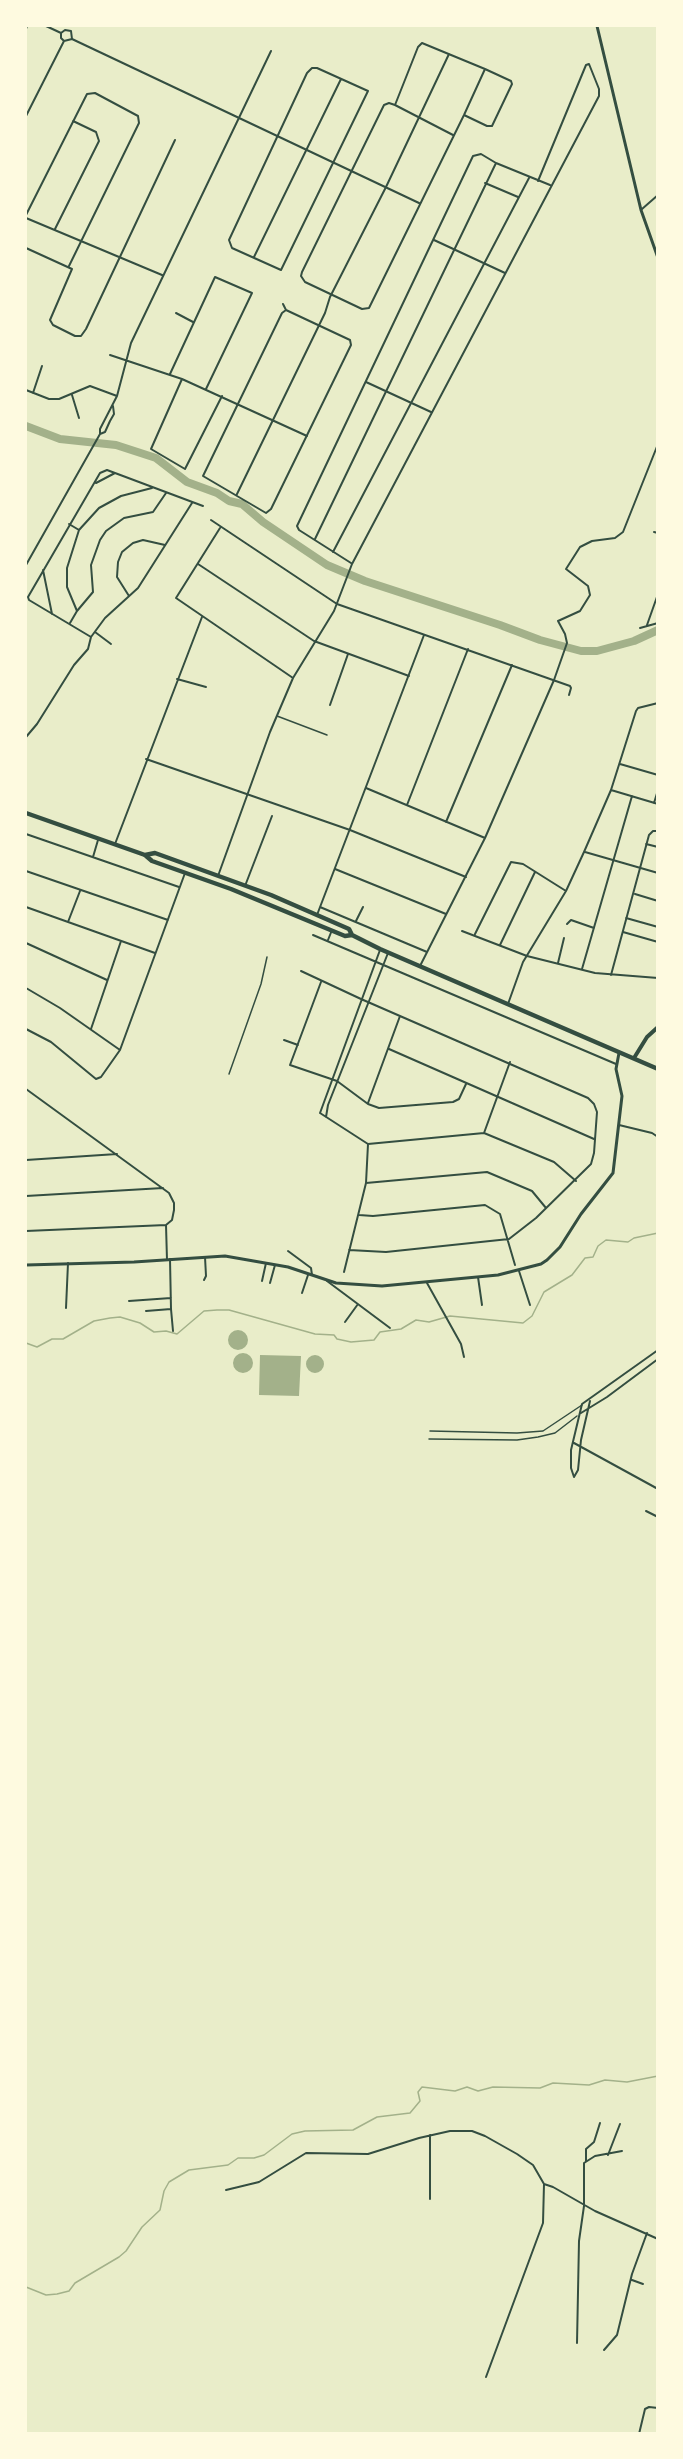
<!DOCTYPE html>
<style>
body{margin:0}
#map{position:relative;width:683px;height:2459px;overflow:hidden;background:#e9edc9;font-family:"Titillium Web",sans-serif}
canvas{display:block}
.frame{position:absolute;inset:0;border:27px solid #fefae0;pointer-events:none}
</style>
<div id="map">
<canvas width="683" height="2459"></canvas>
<div class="frame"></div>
</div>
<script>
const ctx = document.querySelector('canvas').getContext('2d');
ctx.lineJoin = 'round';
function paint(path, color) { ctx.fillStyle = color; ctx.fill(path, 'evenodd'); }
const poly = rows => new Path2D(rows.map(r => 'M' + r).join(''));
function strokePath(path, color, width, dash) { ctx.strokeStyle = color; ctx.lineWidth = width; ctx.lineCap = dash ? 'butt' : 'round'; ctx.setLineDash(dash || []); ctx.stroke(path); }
const water = poly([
 '228 1340a10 10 0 1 1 20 0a10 10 0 1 1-20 0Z',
 '233 1363a10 10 0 1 1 20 0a10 10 0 1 1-20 0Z',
 '306 1364a9 9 0 1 1 18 0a9 9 0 1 1-18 0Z',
 [260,1355,301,1356,299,1396,259,1395]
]);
const stream = poly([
 [26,1343,37,1347,52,1339,63,1339,94,1321,110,1318,120,1317,140,1323,154,1332,166,1331,177,1334,204,1311,217,1310,229,1310,315,1334,334,1335,337,1339,351,1342,374,1340,380,1332,401,1329,416,1320,429,1322,450,1316,523,1323,532,1316,544,1292,572,1275,585,1258,593,1257,598,1246,606,1240,628,1242,634,1238,658,1233],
 [26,2287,46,2295,57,2294,69,2291,75,2283,119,2257,126,2251,142,2227,160,2210,164,2191,169,2182,189,2170,228,2165,238,2158,254,2158,264,2155,292,2134,305,2131,353,2130,377,2117,410,2113,420,2101,418,2092,422,2087,455,2091,467,2087,478,2091,493,2087,540,2088,553,2083,589,2085,605,2080,627,2082,658,2076]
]);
const river = poly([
 [26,426,60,439,116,445,156,458,187,482,217,493,229,501,242,504,263,522,327,565,365,581,500,625,540,640,581,651,597,651,634,641,658,630]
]);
const service = poly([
 [277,716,327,735],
 [229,1074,261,984,267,957],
 [430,1431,517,1433,543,1431,582,1405],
 [429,1439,517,1440,538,1437,555,1433,577,1416]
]);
const minor = poly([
 [46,26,61,33],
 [26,29,27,26],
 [72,39,71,31,65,30,61,33,61,38,64,41,72,39,419,203],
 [317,68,368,91,281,270,232,248,229,240,307,73,312,68,317,68],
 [395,105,418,47,422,43,485,69,464,115,369,308,362,309,305,282,301,276,302,272,384,105,389,103,395,105,453,135],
 [464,115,487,126,492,126,512,84,511,81,485,69],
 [26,116,64,41],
 [485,183,518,197],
 [642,209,658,195],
 [26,215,87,94,95,93,138,116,139,123,69,266],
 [26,218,162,275],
 [55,229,99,141,96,132,73,121],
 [434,240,505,273],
 [26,248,72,269,50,320,53,325,75,336,81,336,86,329,175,140],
 [254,257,341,79],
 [283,304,286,310],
 [286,310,350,340,351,345,271,509,266,513,203,476,282,313,286,310],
 [176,313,193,322],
 [110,355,182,379,307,436],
 [170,374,215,277,252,293,206,389],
 [182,379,151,449,185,469,222,396],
 [366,382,431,412],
 [26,390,49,399,59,399,90,386,117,396],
 [33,393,42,366],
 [72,395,79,418],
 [100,434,100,429,117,396,131,343,271,51],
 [96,483,115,473],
 [237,494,325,313,330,297,386,187,449,54],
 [211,520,337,604,570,686,571,688,569,695],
 [69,524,79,530],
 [220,528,176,598,293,678],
 [654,532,658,533],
 [315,539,496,163],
 [333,552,529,178],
 [351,563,299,530,297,526,473,156,481,154,496,163,550,185],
 [198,564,314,641,409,676],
 [26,565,100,434,105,432,110,421,114,414,113,406],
 [43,570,52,614],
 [129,596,117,577,118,562,122,552,133,543,143,540,165,545],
 [77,611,67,587,67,568,79,530,99,508,121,496,152,488],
 [70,623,77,611,93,592,91,565,100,540,106,531,124,518,153,512,166,493],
 [647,625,658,594],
 [640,628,658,623],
 [95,632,111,644],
 [91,637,29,600,28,597,100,473,107,470,203,506],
 [177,679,206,687],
 [330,705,348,654],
 [26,737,37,724,74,665,88,649,91,637,105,618,138,588,192,503],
 [146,759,350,830,466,877],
 [620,764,658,775],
 [366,788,485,838],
 [611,790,658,804],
 [654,803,658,790],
 [407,805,468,649],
 [446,822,512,665],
 [26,834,179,887],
 [115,844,202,617],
 [646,844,658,847],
 [585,852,658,873],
 [93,857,98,840],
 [335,869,446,914],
 [26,871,168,920],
 [218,876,270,732,293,678,334,611,352,564,599,96,599,89,589,64,586,65,538,181],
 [245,886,272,816],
 [635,894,658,901],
 [26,907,155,953],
 [320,907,427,952],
 [317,915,424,635],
 [626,918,658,927],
 [356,921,363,907],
 [68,922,80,891],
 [567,924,571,920,594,928],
 [462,931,527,956,595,973,658,978],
 [623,932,658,942],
 [475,934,511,862,523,864,566,891],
 [313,935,616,1064],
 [328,940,332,930],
 [26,943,107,980],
 [500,945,535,872],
 [380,950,320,1113,368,1144,484,1133,554,1162,576,1181],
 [558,963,564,938],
 [420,966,485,838,554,680,567,643,565,634,558,621,580,611,590,595,588,586,566,569,580,547,592,541,615,538,623,532,658,444],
 [582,969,632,796],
 [301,971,361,999,588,1098,594,1104,597,1112,594,1153,591,1164,536,1218,509,1239,386,1252,349,1250],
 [611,975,649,835,653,831,658,831],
 [321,982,290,1065,337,1081,368,1104,379,1108,453,1102,459,1099,466,1084],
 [26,988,60,1008,120,1050],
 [508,1004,523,962,566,891,584,852,611,790,636,711,638,708,658,703],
 [26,1029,51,1042,96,1079,101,1077,120,1050,185,873],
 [91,1029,121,941],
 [284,1040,298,1045],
 [389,1049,594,1139],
 [26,1089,169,1193,174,1203,174,1210,172,1220,166,1225,167,1260],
 [368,1103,400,1016],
 [326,1117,328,1105,388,953],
 [619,1125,652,1133,658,1137],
 [484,1133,510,1062],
 [26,1160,117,1154],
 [366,1183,487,1172,532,1191,546,1208],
 [26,1196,163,1188],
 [359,1215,373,1216,485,1205,500,1214,515,1265],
 [26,1231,166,1225],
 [288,1251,311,1268,312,1275],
 [170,1259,171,1309],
 [519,1271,530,1305],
 [344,1272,366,1183,368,1144],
 [478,1277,482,1305],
 [204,1280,206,1276,205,1257],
 [262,1281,266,1263],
 [327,1281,390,1328],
 [270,1283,275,1265],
 [427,1283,461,1344,464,1357],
 [302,1293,308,1275],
 [129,1301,171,1298],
 [66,1308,68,1263],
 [146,1311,171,1309,173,1331],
 [345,1322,358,1304],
 [581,1413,607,1397,658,1359],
 [574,1443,658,1489],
 [574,1477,571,1468,571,1450,582,1404,658,1350],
 [574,1477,578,1470,581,1440,590,1401],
 [646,1511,658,1517],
 [608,2155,620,2124],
 [586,2161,586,2149,594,2142,600,2123],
 [544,2184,553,2187,595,2211,658,2239],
 [226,2190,259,2182,306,2153,368,2154,419,2138,450,2131,472,2131,485,2136,517,2154,533,2165,544,2184,543,2223,486,2377],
 [430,2199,430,2135],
 [632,2280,643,2284],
 [577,2343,579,2241,584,2206,584,2163,595,2156,622,2151],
 [604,2350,617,2335,632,2274,647,2233],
 [639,2434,645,2409,649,2407,658,2408]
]);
const tertiary = poly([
 [597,26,641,210,658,258],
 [26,1265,134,1262,225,1256,288,1267,336,1283,382,1286,498,1275,541,1264,547,1260,560,1247,581,1214,613,1173,622,1096,616,1069,619,1053]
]);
const secondary = poly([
 [634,1058,647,1037,658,1027]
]);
const trunk = poly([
 [26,813,145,855,152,861,231,889,345,936,352,935],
 [145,855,155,853,271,895,349,929,352,935,380,949,658,1069]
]);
paint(water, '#a3b18a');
strokePath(stream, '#a3b18a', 1.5);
strokePath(river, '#a3b18a', 8);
strokePath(service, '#344e41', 1.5);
strokePath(minor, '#344e41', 2);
strokePath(tertiary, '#344e41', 3);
strokePath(secondary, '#344e41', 4);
strokePath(trunk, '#344e41', 4.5);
</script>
